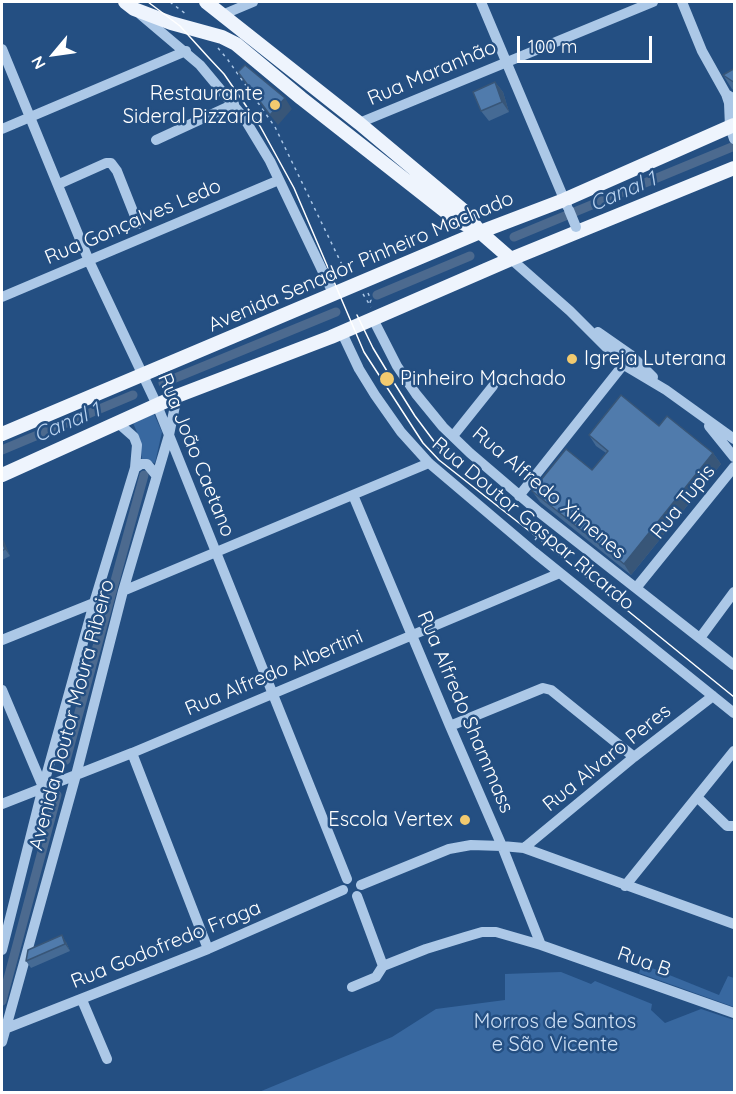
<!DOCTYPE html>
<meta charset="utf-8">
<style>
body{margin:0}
#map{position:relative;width:736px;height:1094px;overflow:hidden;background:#244f82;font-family:Quicksand,sans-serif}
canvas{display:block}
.frame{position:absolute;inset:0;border:3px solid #fff;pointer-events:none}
.north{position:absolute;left:24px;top:24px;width:60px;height:60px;-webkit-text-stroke:4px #244f82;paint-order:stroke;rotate:241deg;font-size:16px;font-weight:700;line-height:24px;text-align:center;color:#fff}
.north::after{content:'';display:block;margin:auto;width:21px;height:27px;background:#fff;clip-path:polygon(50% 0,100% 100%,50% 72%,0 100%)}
.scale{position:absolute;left:517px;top:36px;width:135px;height:27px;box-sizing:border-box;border:3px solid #fff;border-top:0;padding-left:8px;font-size:18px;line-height:21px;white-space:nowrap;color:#fff;-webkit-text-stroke:4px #244f82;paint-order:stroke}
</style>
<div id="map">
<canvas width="736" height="1094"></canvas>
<div class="frame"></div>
<div class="north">N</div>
<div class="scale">100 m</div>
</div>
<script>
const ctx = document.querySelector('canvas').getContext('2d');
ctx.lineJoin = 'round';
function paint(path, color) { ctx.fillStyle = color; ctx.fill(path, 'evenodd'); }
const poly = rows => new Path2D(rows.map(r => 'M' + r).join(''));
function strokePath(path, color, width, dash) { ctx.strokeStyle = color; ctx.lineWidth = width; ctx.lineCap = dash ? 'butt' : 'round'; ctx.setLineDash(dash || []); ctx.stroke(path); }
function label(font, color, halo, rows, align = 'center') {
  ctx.font = font + ' Quicksand,sans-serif'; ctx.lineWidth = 5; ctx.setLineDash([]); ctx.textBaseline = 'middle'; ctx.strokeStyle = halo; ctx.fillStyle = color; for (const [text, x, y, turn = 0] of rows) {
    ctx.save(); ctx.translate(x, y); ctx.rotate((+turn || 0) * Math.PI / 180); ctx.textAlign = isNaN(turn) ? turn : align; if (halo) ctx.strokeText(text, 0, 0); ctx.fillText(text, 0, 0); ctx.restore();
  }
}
const green = poly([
 [154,414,162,432,155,463,142,460,140,439,133,423],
 [642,964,719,995,728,976,734,978,734,1007,639,973],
 [561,972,591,984,595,981,652,1004,651,1010,665,1023,701,1009,734,1020,734,1092,259,1092,392,1037,436,1009,505,1000,505,974]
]);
const canal = poly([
 [514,237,732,147],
 [377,295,470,256],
 [163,383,336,312],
 [2,450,133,395],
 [66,760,144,475],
 [2,1001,57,795]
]);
const path = poly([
 [170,2,186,14],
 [218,48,228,60,275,127,347,275],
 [368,293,371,300,369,305],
 [363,294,371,307],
 [535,540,543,529]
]);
const minor = poly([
 [481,2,567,206],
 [682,2,702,51,726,94,734,99],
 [141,15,200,65,244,118,270,161,334,295],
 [222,15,253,2],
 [2,49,89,261,157,405,347,879],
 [726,94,729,103,730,127,734,139],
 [359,123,653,2],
 [2,129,186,51],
 [156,140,234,104],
 [59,184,106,163,111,163,117,171,138,224],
 [511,259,570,311,624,365,666,390,734,439],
 [2,297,279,180],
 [373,319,397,366,416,394,443,427,470,453,539,512,734,665],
 [598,332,631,355,653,377],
 [342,333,359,369,375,395,401,432,429,463,534,552,734,713],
 [709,426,734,457],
 [453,436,493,386],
 [135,468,141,464,147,464,156,475],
 [353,495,450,726,502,846,541,945],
 [519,496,631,355],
 [636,588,734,467],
 [123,591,429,463],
 [700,638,734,592],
 [2,640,94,603],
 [2,690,43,787],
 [450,726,543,688,551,690,634,757],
 [132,753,208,949],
 [697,797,727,826,734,826],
 [2,804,132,753,560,573],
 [524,848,634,757,713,696],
 [361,885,449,849,471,845,502,846,524,848,734,924],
 [625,886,734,751],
 [357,896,383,966],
 [2,950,43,787,94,603,135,468,137,445,134,437,117,422],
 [352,987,376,977,383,966,426,949,465,937,482,932,496,932,541,945,734,1013],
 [82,1000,107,1059],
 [2,1030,208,949,343,890],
 [2,1042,76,775,123,591,169,435,177,396]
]);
const major = poly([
 [125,2,134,9,171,23,222,37,236,44,301,98,455,219,480,232],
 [206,2,359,123,463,210,480,232,511,259],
 [2,434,480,232,564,200,734,125],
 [2,475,177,396,331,337,511,259,734,168]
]);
const tram = poly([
 [148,2,180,26,209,58,224,74,260,126,294,188,364,352,423,443,439,460,537,537,734,697],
 [357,315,373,348,393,381,415,416,442,452]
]);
const minorBridge = poly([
 [569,210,576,227]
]);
const wall = poly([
 [735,68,735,91,732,89,723,75],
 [495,82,503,92,509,112,489,121,481,111],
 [659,426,713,453,721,464,631,575,540,502,532,491,592,470,606,453,596,446,589,435],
 [2,538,10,556,2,560],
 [66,942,70,951,31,968,26,961]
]);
const shadedWall = poly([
 [495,82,503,92,509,112,502,102],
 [285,98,292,109,278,125,270,115],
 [713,453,721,464,631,575,624,564],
 [2,538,4,541,10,556,5,549,2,541],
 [62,935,66,942,70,951,65,944]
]);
const building = poly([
 [245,65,285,98,270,115,238,72,245,65],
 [735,68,735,83,723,75,735,68],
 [495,82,502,102,481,111,473,92,495,82],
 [621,395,659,426,667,416,713,453,624,564,532,491,566,449,592,470,608,451,589,435,621,395],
 [2,541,5,549,2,551,2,541],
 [62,935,65,944,26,961,28,950,62,935]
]);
const markers = [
 [275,105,6,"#f2ca6f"],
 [572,359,6,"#f2ca6f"],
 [387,379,8,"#f2ca6f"],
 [465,820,6,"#f2ca6f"]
];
const streetNames = [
 ["Rua Maranhão",432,73,-23],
 ["Rua Gonçalves Ledo",133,222,-23],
 ["Avenida Senador Pinheiro Machado",361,262,-23],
 ["Rua João Caetano",196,455,68],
 ["Rua Alfredo Ximenes",549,493,40],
 ["Rua Tupis",683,502,-51],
 ["Rua Doutor Gaspar Ricardo",533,524,40],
 ["Rua Alfredo Albertini",274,673,-23],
 ["Rua Alfredo Shammass",465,712,67],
 ["Avenida Doutor Moura Ribeiro",72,715,-75],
 ["Rua Alvaro Peres",607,758,-39],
 ["Rua Godofredo Fraga",166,945,-22],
 ["Rua B",644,962,19]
];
const poiNames = [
 ["Restaurante",263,94],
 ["Sideral Pizzaria",263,117],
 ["Igreja Luterana",584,359,"left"],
 ["Pinheiro Machado",400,379,"left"],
 ["Escola Vertex",453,820]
];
const parkNames = [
 ["Morros de Santos",555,1022],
 ["e São Vicente",555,1045]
];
const waterNames = [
 ["Canal 1",623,192,-23],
 ["Canal 1",67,423,-23]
];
paint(green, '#3868a0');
strokePath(canal, '#4c6a8f', 9);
strokePath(path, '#acc8e7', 1.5, [3, 4.5]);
strokePath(minor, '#acc8e7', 10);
strokePath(major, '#eef4fd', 14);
strokePath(tram, '#fff', 1.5);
strokePath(minorBridge, '#acc8e7', 10);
paint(wall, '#456a94');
paint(shadedWall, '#385678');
paint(building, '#507bac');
strokePath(building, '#385678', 1.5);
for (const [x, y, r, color] of markers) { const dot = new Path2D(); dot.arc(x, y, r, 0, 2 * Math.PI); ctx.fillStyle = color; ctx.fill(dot); strokePath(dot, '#244f82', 2); }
label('20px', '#fff', '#244f82', streetNames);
label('20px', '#fff', '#244f82', poiNames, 'right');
label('20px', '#cfe1f6', '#244f82', parkNames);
label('italic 21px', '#b7d1ef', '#244f82', waterNames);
</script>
